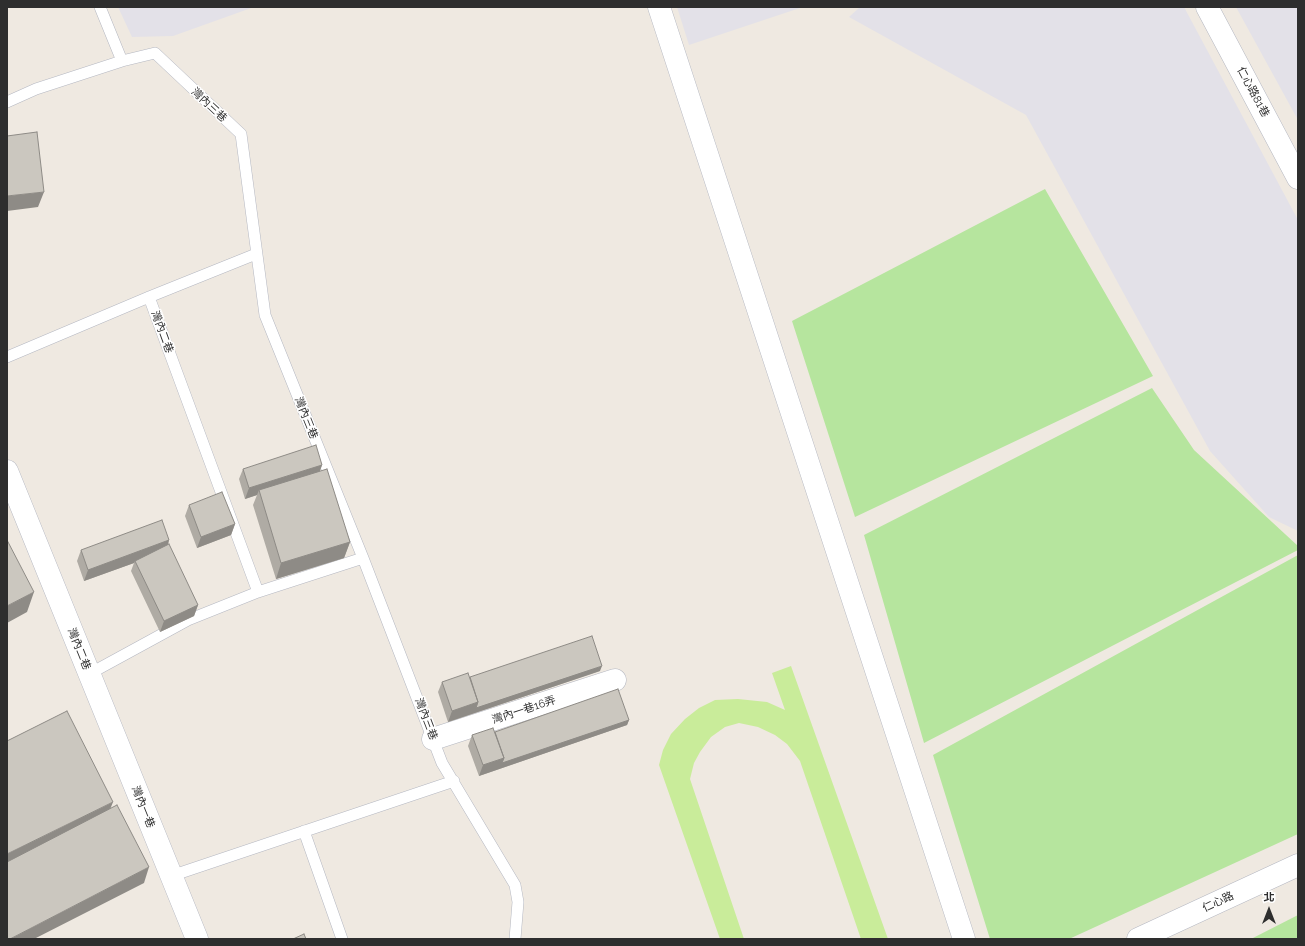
<!DOCTYPE html>
<meta charset="utf-8">
<style>
body{margin:0}
#map{position:relative;width:1305px;height:946px;overflow:hidden;background:#efe9e1;font-family:Raleway,"Noto Sans TC",sans-serif}
canvas{display:block}
.frame{position:absolute;inset:0;border:8px solid #2e2e2e;pointer-events:none}
.north{position:absolute;left:1249px;top:890px;width:40px;height:40px;-webkit-text-stroke:3px #fff;paint-order:stroke;rotate:0deg;font-size:11px;font-weight:700;line-height:16px;text-align:center;color:#2e2e2e}
.north::after{content:'';display:block;margin:auto;width:14px;height:18px;background:#2e2e2e;clip-path:polygon(50% 0,100% 100%,50% 72%,0 100%)}
</style>
<div id="map">
<canvas width="1305" height="946"></canvas>
<div class="frame"></div>
<div class="north">北</div>
</div>
<script>
const ctx = document.querySelector('canvas').getContext('2d');
ctx.lineJoin = 'round';
function paint(path, color) { ctx.fillStyle = color; ctx.fill(path, 'evenodd'); }
const poly = rows => new Path2D(rows.map(r => 'M' + r).join(''));
function strokePath(path, color, width, dash) { ctx.strokeStyle = color; ctx.lineWidth = width; ctx.lineCap = dash ? 'butt' : 'round'; ctx.setLineDash(dash || []); ctx.stroke(path); }
function label(font, color, halo, rows, align = 'center') {
  ctx.font = font + ' Raleway,"Noto Sans TC",sans-serif'; ctx.lineWidth = 3; ctx.setLineDash([]); ctx.textBaseline = 'middle'; ctx.strokeStyle = halo; ctx.fillStyle = color; for (const [text, x, y, turn = 0] of rows) {
    ctx.save(); ctx.translate(x, y); ctx.rotate((+turn || 0) * Math.PI / 180); ctx.textAlign = isNaN(turn) ? turn : align; if (halo) ctx.strokeText(text, 0, 0); ctx.fillText(text, 0, 0); ctx.restore();
  }
}
const industrial = poly([
 [118,7,254,7,173,36,132,37],
 [677,7,803,7,689,45],
 [860,7,1184,7,1298,220,1298,531,1269,517,1210,451,1026,115,849,17],
 [1236,7,1298,7,1298,120]
]);
const green = poly([
 [1045,189,1153,376,855,517,792,321],
 [1152,388,1194,450,1298,546,1298,550,924,743,864,535],
 [1298,555,1298,834,1069,939,990,939,933,755],
 [1298,915,1298,939,1251,939]
]);
const pitch = poly([
 [791,666,888,939,861,939,800,761,787,744,775,735,758,727,739,723,725,727,711,737,700,752,694,763,690,779,744,939,720,939,659,765,663,750,671,734,685,719,699,708,715,700,738,699,767,702,785,710,772,673]
]);
const lane = poly([
 [100,7,122,61],
 [7,102,36,89,122,61,155,53,241,134,265,315,363,558,442,763,515,885,518,902,515,939],
 [149,297,258,592],
 [7,357,149,297,256,254],
 [89,674,188,620,258,592,363,558],
 [304,831,342,939],
 [171,876,454,781]
]);
const street = poly([
 [659,7,964,939],
 [1207,7,1298,178],
 [7,471,197,939],
 [433,739,615,680]
]);
const secondary = poly([
 [1138,939,1298,865]
]);
const wall = poly([
 [322,465,320,471,350,542,344,558,276,579,253,505,257,495,245,499,239,479,243,469],
 [189,505,235,524,231,535,197,548,185,516],
 [169,540,168,545,198,605,194,616,160,632,131,571,134,563,84,581,77,561,81,550],
 [600,671,448,722,438,692,442,682,470,677],
 [629,720,627,725,479,776,468,746,472,735,495,732]
]);
const shadedWall = poly([
 [44,192,38,207,7,211,7,196],
 [322,465,318,476,259,490,257,495,245,499,249,488],
 [235,524,231,535,197,548,201,537],
 [169,540,166,551,135,561,134,563,84,581,88,570],
 [350,542,344,558,276,579,281,563],
 [34,592,27,612,7,623,7,606],
 [198,605,194,616,160,632,164,621],
 [602,666,600,671,448,722,452,711,478,702],
 [629,720,627,725,479,776,483,765,504,758],
 [113,802,107,817,7,867,7,854],
 [149,867,144,883,34,939,10,939]
]);
const building = poly([
 [37,132,44,192,7,196,7,136,37,132],
 [316,445,322,465,249,488,243,469,316,445],
 [327,469,350,542,281,563,259,490,327,469],
 [222,492,235,524,201,537,189,505,222,492],
 [162,520,169,540,88,570,81,550,162,520],
 [7,540,34,592,7,606,7,540],
 [169,544,198,605,164,621,135,561,169,544],
 [592,636,602,666,476,708,478,702,470,677,592,636],
 [468,673,478,702,452,711,442,682,468,673],
 [618,689,629,720,502,763,504,758,495,732,618,689],
 [67,711,113,802,7,854,7,741,67,711],
 [493,728,504,758,483,765,472,735,493,728],
 [117,805,149,867,10,939,7,939,7,862,117,805],
 [304,934,306,939,293,939,304,934]
]);
const streetNames = [
 ["仁心路81巷",1253,92,62],
 ["灣內三巷",209,105,43],
 ["灣內二巷",162,332,70],
 ["灣內三巷",306,418,68],
 ["灣內二巷",79,649,68],
 ["灣內一巷16弄",524,710,-18],
 ["灣內三巷",426,719,69],
 ["灣內一巷",143,807,68],
 ["仁心路",1218,902,-25]
];
paint(industrial, '#e3e1e8');
paint(green, '#b6e59e');
paint(pitch, '#c9ec9a');
strokePath(lane, '#b4b7c1', 12);
strokePath(street, '#b4b7c1', 23);
strokePath(secondary, '#b4b7c1', 23);
strokePath(lane, '#fff', 11);
strokePath(street, '#fff', 22);
strokePath(secondary, '#fff', 22);
paint(wall, '#afaba4');
paint(shadedWall, '#8e8b86');
paint(building, '#cbc7bf');
strokePath(building, '#8e8b86', 1);
label('11px', '#2e2e2e', '#fff', streetNames);
</script>
